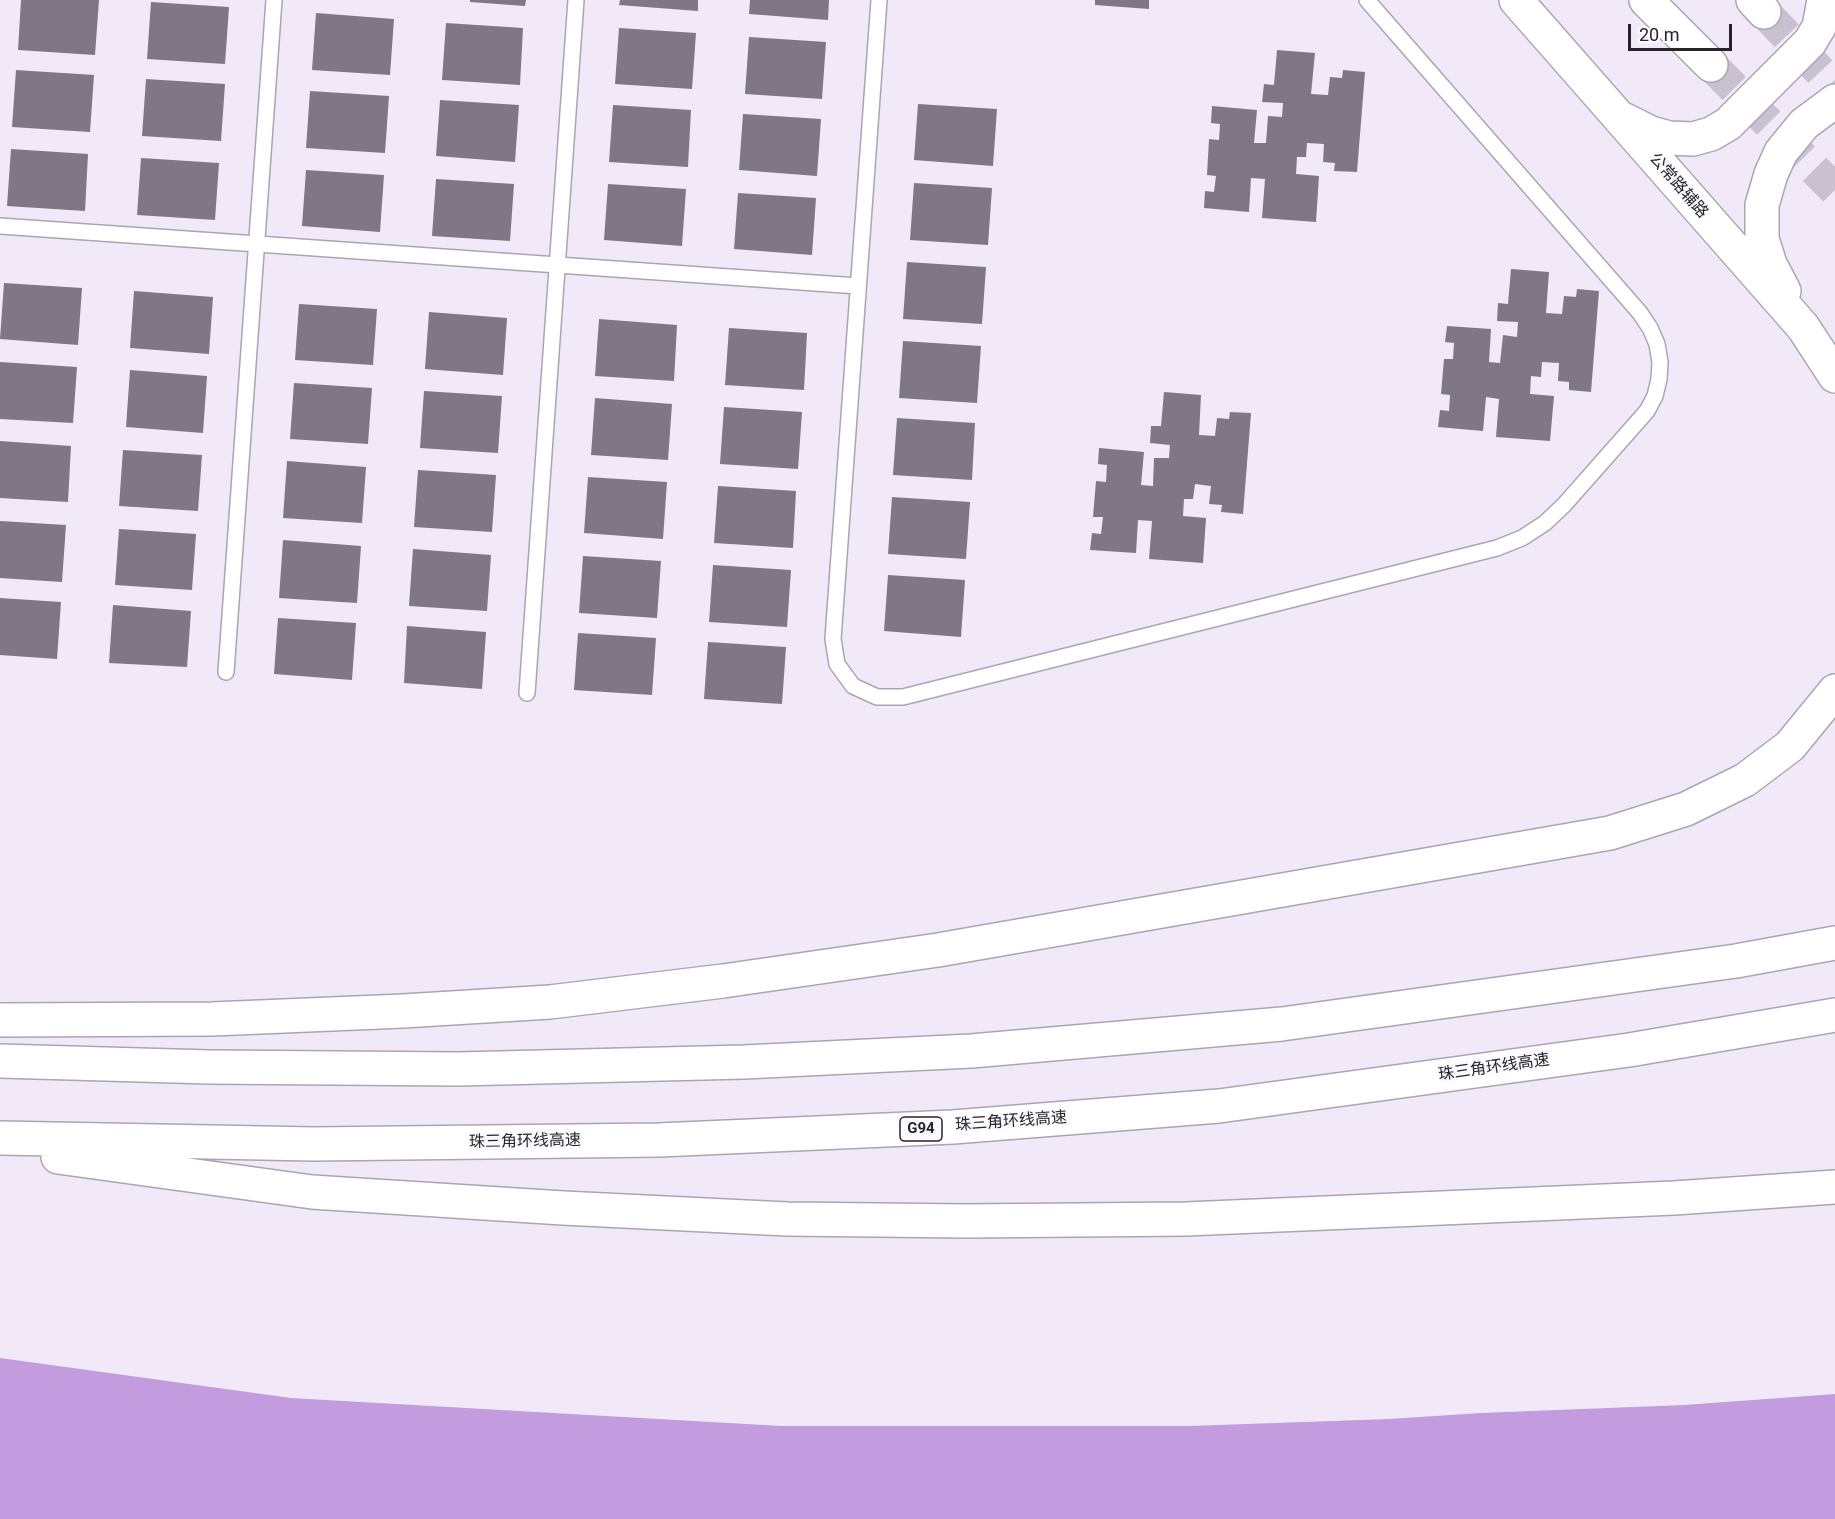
<!DOCTYPE html>
<meta charset="utf-8">
<style>
body{margin:0}
#map{position:relative;width:1835px;height:1519px;overflow:hidden;background:#f1e8f8;font-family:Roboto,sans-serif}
canvas{display:block}
.scale{position:absolute;left:1628px;top:24px;width:104px;height:27px;box-sizing:border-box;border:3px solid #272329;border-top:0;padding-left:8px;font-size:18px;line-height:21px;white-space:nowrap;color:#272329;-webkit-text-stroke:4px #fbf8fe;paint-order:stroke}
</style>
<div id="map">
<canvas width="1835" height="1519"></canvas>
<div class="scale">20 m</div>
</div>
<script>
const ctx = document.querySelector('canvas').getContext('2d');
ctx.lineJoin = 'round';
function paint(path, color) { ctx.fillStyle = color; ctx.fill(path, 'evenodd'); }
const poly = rows => new Path2D(rows.map(r => 'M' + r).join(''));
function strokePath(path, color, width, dash) { ctx.strokeStyle = color; ctx.lineWidth = width; ctx.lineCap = dash ? 'butt' : 'round'; ctx.setLineDash(dash || []); ctx.stroke(path); }
function label(font, color, halo, rows, align = 'center') {
  ctx.font = font + ' Roboto,"Noto Sans SC",sans-serif'; ctx.lineWidth = 4.5; ctx.setLineDash([]); ctx.textBaseline = 'middle'; ctx.strokeStyle = halo; ctx.fillStyle = color; for (const [text, x, y, turn = 0] of rows) {
    ctx.save(); ctx.translate(x, y); ctx.rotate((+turn || 0) * Math.PI / 180); ctx.textAlign = isNaN(turn) ? turn : align; if (halo) ctx.strokeText(text, 0, 0); ctx.fillText(text, 0, 0); ctx.restore();
  }
}
const forest = poly([
 [0,1358,291,1398,781,1426,1190,1426,1389,1419,1481,1413,1684,1405,1835,1394,1835,1519,0,1519]
]);
const building = poly([
 [21,0,99,0,95,55,18,50],
 [470,0,526,0,525,6,470,2],
 [620,0,698,0,698,11,619,5],
 [750,0,829,0,828,20,749,14],
 [1095,0,1149,0,1149,9,1095,5],
 [151,2,229,7,225,64,147,59],
 [316,13,394,19,390,75,312,70],
 [446,23,523,28,520,85,442,80],
 [619,28,696,33,692,89,615,84],
 [749,37,826,42,822,99,745,94],
 [1277,50,1315,53,1311,94,1328,95,1330,77,1342,78,1343,70,1365,72,1357,172,1334,171,1335,163,1323,162,1324,144,1307,143,1306,157,1297,157,1296,174,1319,176,1316,222,1262,218,1265,179,1251,178,1249,212,1204,208,1205,191,1214,192,1216,176,1207,175,1209,139,1219,140,1220,124,1211,123,1212,106,1257,110,1254,143,1266,143,1268,116,1282,117,1283,103,1262,102,1264,84,1274,85],
 [16,70,94,75,90,132,12,127],
 [146,79,225,84,221,141,142,136],
 [310,91,389,96,385,153,306,148],
 [440,100,519,105,515,162,436,156],
 [918,104,997,109,993,166,914,160],
 [613,105,691,110,688,167,609,162],
 [743,114,821,119,817,176,739,170],
 [11,149,88,154,85,211,7,206],
 [141,158,219,163,215,220,137,215],
 [306,170,384,175,380,232,302,226],
 [436,179,514,184,510,241,432,236],
 [914,183,992,188,988,245,910,240],
 [608,184,686,189,682,246,604,240],
 [738,193,816,198,812,255,734,249],
 [907,262,986,267,982,324,903,319],
 [1511,269,1549,272,1546,313,1562,314,1564,296,1576,297,1577,289,1599,291,1591,392,1569,390,1569,382,1558,381,1559,363,1542,362,1541,377,1531,376,1530,394,1554,396,1550,441,1496,437,1499,399,1486,397,1483,431,1438,427,1440,410,1449,411,1450,395,1441,394,1444,359,1453,359,1454,343,1445,342,1447,326,1491,329,1489,362,1500,363,1503,335,1517,337,1518,322,1497,321,1498,303,1508,304],
 [4,283,82,288,78,345,0,339],
 [134,291,213,297,209,354,130,348],
 [299,304,377,309,373,365,295,360],
 [429,312,507,318,503,375,425,369],
 [599,319,677,325,674,381,595,376],
 [729,328,807,333,804,390,725,385],
 [903,341,981,346,977,403,899,398],
 [0,362,77,367,73,423,0,419],
 [130,370,207,376,203,433,126,427],
 [294,383,372,388,368,444,290,439],
 [424,391,502,396,498,453,420,448],
 [1164,392,1201,395,1199,435,1215,436,1217,418,1229,419,1230,412,1251,413,1243,514,1221,512,1222,505,1209,504,1211,486,1195,484,1193,499,1184,499,1183,516,1206,518,1203,563,1149,559,1152,521,1138,520,1136,553,1090,550,1092,533,1101,534,1103,517,1093,517,1096,481,1106,482,1107,465,1098,464,1099,448,1144,452,1141,485,1153,486,1154,458,1169,458,1170,445,1150,443,1151,426,1161,426],
 [595,398,672,404,668,460,591,455],
 [724,407,802,412,798,469,720,464],
 [897,418,975,423,972,480,893,475],
 [0,441,71,446,68,502,0,498],
 [123,450,202,455,198,511,119,506],
 [287,461,366,467,362,523,283,518],
 [418,470,496,475,492,532,414,527],
 [588,477,667,482,663,539,584,533],
 [718,486,796,491,793,548,714,543],
 [892,497,970,502,966,559,888,554],
 [0,521,66,525,62,582,0,578],
 [119,529,196,534,192,590,115,585],
 [283,540,361,546,357,603,279,598],
 [413,549,491,555,487,611,409,606],
 [583,556,661,561,657,618,579,613],
 [713,565,791,570,787,627,709,622],
 [888,575,965,580,961,637,884,631],
 [0,598,61,602,57,659,0,655],
 [113,605,191,611,187,667,109,663],
 [278,618,356,623,352,680,274,674],
 [407,626,486,632,482,689,404,683],
 [578,633,656,638,652,695,574,690],
 [708,642,786,647,782,704,704,699]
]);
const primaryTunnel = poly([
 [1764,12,1835,87],
 [1711,65,1835,190]
]);
const lane = poly([
 [879,0,833,639,837,664,853,686,877,697,903,697,1497,548,1522,538,1545,523,1564,505,1647,411,1655,396,1659,379,1660,362,1657,344,1650,328,1640,313,1367,0],
 [0,226,858,286],
 [226,672,274,0],
 [527,693,576,0]
]);
const secondary = poly([
 [1516,0,1803,327,1835,376],
 [1625,120,1651,133,1669,138,1693,139,1711,134,1728,124,1810,42,1819,27,1824,0],
 [1784,291,1770,264,1762,239,1762,205,1771,174,1781,152,1804,124,1835,101]
]);
const primary = poly([
 [1646,0,1711,65],
 [1753,0,1764,12]
]);
const highway = poly([
 [0,1020,212,1019,403,1011,550,1002,723,981,938,950,1610,833,1686,809,1745,780,1790,746,1835,691],
 [0,1061,210,1067,459,1069,744,1062,971,1051,1282,1024,1736,961,1835,943],
 [0,1138,314,1144,659,1140,953,1127,1219,1106,1629,1050,1835,1015],
 [58,1157,312,1192,563,1208,787,1219,967,1221,1186,1219,1674,1198,1835,1187]
]);
const shields = [
 [921,1129,42]
];
const shieldNames = [
 ["G94",921,1129]
];
const streetNames = [
 ["公常路辅路",1678,186,49],
 ["珠三角环线高速",1494,1068,-8],
 ["珠三角环线高速",1011,1122,-4],
 ["珠三角环线高速",525,1142,-1]
];
paint(forest, '#c39bdf');
paint(building, '#7f7786');
strokePath(primaryTunnel, '#c9c1cf', 33, [33, 16]);
strokePath(lane, '#ada4b3', 18);
strokePath(secondary, '#ada4b3', 36);
strokePath(primary, '#ada4b3', 36);
strokePath(highway, '#ada4b3', 36);
strokePath(lane, '#fff', 15);
strokePath(secondary, '#fff', 33);
strokePath(primary, '#fff', 33);
strokePath(highway, '#fff', 33);
for (const [x, y, w] of shields) { const box = new Path2D(); box.roundRect(x - w / 2, y - 12, w, 24, 4.5); ctx.fillStyle = '#fbf8fe'; ctx.fill(box); strokePath(box, '#272329', 1.5); }
label('bold 15px', '#272329', null, shieldNames);
label('16px', '#272329', '#fbf8fe', streetNames);
</script>
